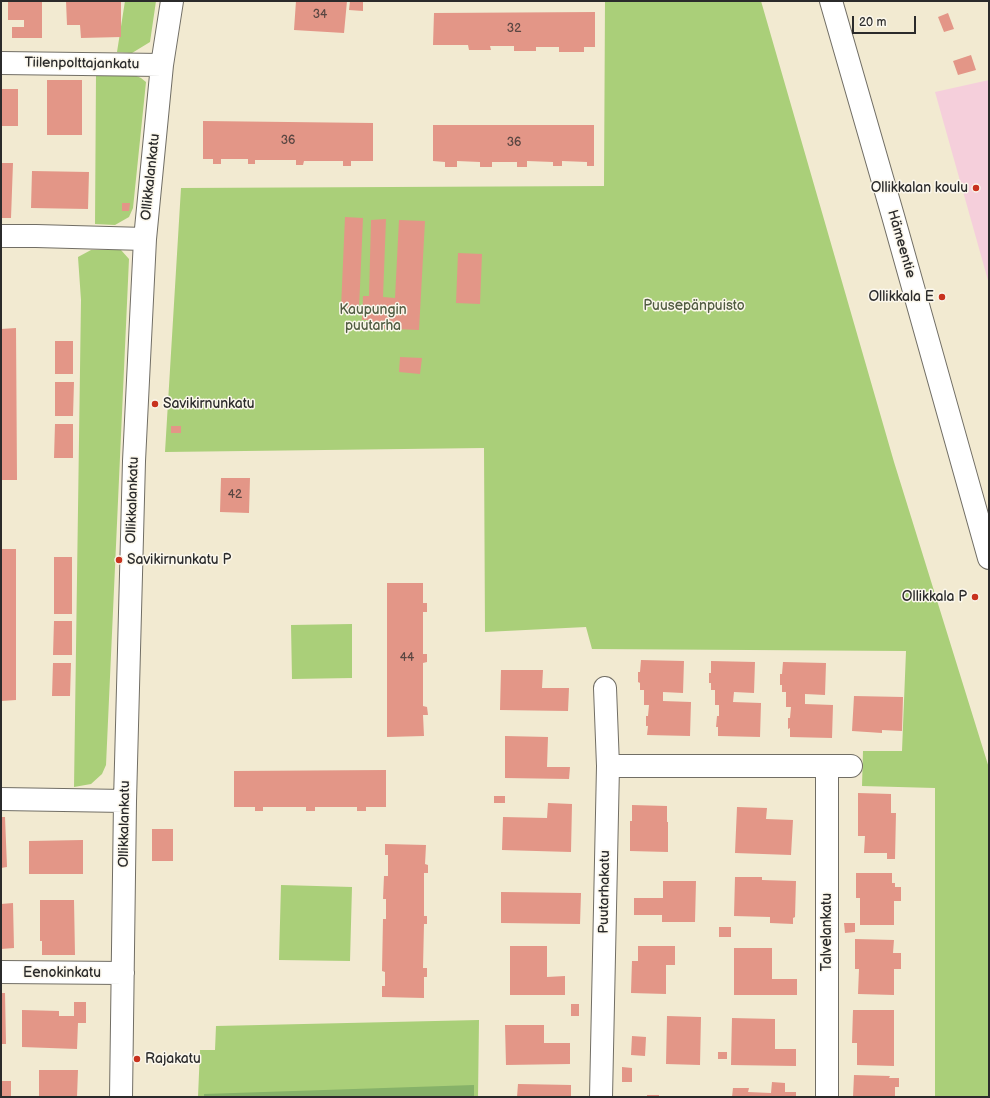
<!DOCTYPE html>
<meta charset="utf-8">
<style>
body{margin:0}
#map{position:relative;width:990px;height:1098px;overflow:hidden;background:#f2ead1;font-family:"Balsamiq Sans",sans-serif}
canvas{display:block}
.frame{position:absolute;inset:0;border:2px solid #2b2b2b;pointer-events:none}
.scale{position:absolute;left:852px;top:16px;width:64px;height:18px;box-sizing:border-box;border:2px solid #2b2b2b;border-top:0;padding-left:5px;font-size:12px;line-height:14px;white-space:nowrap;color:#2b2b2b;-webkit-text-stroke:3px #fbf7ec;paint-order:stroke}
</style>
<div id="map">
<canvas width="990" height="1098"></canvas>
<div class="frame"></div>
<div class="scale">20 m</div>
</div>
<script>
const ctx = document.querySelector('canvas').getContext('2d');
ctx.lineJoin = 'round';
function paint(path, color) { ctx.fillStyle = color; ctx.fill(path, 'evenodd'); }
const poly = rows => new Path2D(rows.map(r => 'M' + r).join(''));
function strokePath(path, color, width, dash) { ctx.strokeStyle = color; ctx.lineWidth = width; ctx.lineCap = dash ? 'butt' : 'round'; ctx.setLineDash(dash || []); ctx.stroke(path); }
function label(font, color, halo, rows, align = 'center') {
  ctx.font = font + ' "Balsamiq Sans",sans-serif'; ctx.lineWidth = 3; ctx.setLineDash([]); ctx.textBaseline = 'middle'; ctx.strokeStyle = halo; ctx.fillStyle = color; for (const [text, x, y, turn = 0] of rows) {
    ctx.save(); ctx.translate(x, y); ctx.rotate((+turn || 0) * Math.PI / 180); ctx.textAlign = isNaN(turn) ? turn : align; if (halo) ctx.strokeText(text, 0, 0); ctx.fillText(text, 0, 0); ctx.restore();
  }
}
const built = poly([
 [989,80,989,284,935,92]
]);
const green = poly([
 [125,1,156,1,150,42,132,53,117,52],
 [605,1,761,1,894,462,989,768,989,1097,935,1097,935,788,862,786,863,751,902,751,906,651,592,649,586,627,485,632,484,448,165,452,181,188,604,186],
 [132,74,141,78,146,82,133,208,129,217,115,225,95,224,96,75],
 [91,250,121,250,129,259,106,765,102,774,91,784,74,787,81,300,78,257],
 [352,624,352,678,292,679,291,625],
 [281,885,352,887,350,961,279,960],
 [479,1020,478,1097,198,1097,200,1050,215,1050,216,1026]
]);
const forest = poly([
 [474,1085,474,1097,204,1097,204,1094]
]);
const building = poly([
 [8,1,42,1,42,38,12,38,12,27,24,27,24,20,8,20],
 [66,1,121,1,121,37,81,38,80,25,67,25],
 [296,1,347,1,344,33,294,30],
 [350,1,363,1,363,11,349,10],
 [595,12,595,47,584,47,584,52,559,52,559,47,536,47,536,51,514,51,514,46,490,46,491,50,469,50,468,45,433,45,434,13],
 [948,13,954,29,944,32,938,17],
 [971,55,976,70,958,75,953,61],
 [47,80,82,80,82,135,47,135],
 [1,89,18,89,18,126,1,126],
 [203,121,373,123,373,161,351,161,351,166,343,166,343,161,304,161,303,165,296,165,296,160,255,160,255,164,248,164,248,159,221,159,221,164,213,164,213,159,203,159],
 [433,125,594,125,594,166,587,166,587,162,562,161,562,166,553,166,553,162,527,161,527,167,517,167,517,162,492,162,492,167,480,167,480,162,457,161,457,167,445,167,445,162,433,161],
 [1,163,13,163,11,218,1,218],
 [32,171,89,172,88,209,31,208],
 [122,203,130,203,129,211,122,211],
 [345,217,363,218,359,309,341,308],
 [386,219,383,297,395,298,399,220,425,221,419,330,369,328,369,320,362,320,363,296,369,296,371,220],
 [458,253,482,254,480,304,456,303],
 [16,328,17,480,1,480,1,329],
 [55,341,73,341,73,374,55,374],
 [400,357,422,358,420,374,399,372],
 [55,382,74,382,73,416,55,416],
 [55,424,73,424,73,458,54,458],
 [171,426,181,426,181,433,171,433],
 [221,478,250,478,249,513,220,512],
 [1,549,16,549,16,700,1,701],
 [54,557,72,557,72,614,54,614],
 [387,583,423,583,423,603,427,603,427,612,423,612,423,654,427,654,427,662,423,663,423,706,427,707,428,715,423,715,424,736,387,737],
 [54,621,72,621,72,655,53,655],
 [641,660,684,661,683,693,663,692,663,701,691,702,690,736,647,735,648,726,646,726,646,716,648,716,649,705,644,705,644,690,640,690,640,683,638,682,638,672,640,672],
 [711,661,755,662,754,693,734,692,733,702,761,703,760,737,718,736,718,727,716,727,717,716,719,716,719,705,715,705,715,690,711,690,711,683,709,683,709,673,711,673],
 [783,662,826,663,825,695,805,694,805,704,833,705,832,738,790,737,790,728,788,729,788,718,790,718,791,707,786,707,786,692,782,692,782,685,780,685,780,674,782,674],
 [53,663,71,663,70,696,52,696],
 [501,670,543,670,542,688,569,688,568,711,500,710],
 [854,696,903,697,902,731,882,730,882,733,852,731],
 [505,736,548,737,547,767,570,767,569,779,505,778],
 [386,770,386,807,366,807,366,811,357,811,357,807,315,807,315,811,306,811,306,807,263,807,263,811,255,811,255,807,234,807,234,771],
 [858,793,891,794,891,813,896,813,895,859,887,859,887,853,864,853,865,836,858,836],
 [494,796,505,796,505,803,494,803],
 [548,803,572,804,571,852,502,850,503,817,547,818],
 [632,805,667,806,667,822,668,822,668,852,630,851,630,821,632,821],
 [737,807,767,808,766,819,793,820,791,855,735,853],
 [1,817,5,817,7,867,1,868],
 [152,829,173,829,173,861,152,861],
 [83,840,83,874,29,874,29,841],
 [385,844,426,845,425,864,428,865,428,873,424,873,424,916,427,916,427,924,424,924,423,968,427,968,427,977,424,977,424,998,382,997,382,986,385,986,385,972,382,971,383,919,386,919,386,899,383,899,384,876,388,876,388,855,385,855],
 [856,873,892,873,892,883,895,883,895,887,901,887,901,901,894,901,894,925,860,925,860,898,856,898],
 [735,877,762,877,762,880,796,881,795,917,793,918,793,924,770,923,770,917,734,916],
 [663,881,696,881,695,922,662,922,662,915,634,915,634,898,663,898],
 [501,892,581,893,580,924,501,923],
 [40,900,74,900,75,955,42,955,42,941,40,941],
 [13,903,14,948,1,949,1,904],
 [844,923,855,923,855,932,845,933],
 [719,927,731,927,731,937,719,937],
 [855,939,894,940,893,953,901,953,901,969,894,969,894,995,858,994,859,969,855,969],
 [510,946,547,946,547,977,565,976,565,995,510,995],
 [638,946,675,946,675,965,666,965,666,994,631,993,632,961,638,961],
 [734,948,772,948,772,979,797,979,797,995,734,995],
 [1,993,5,993,6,1044,1,1044],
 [74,1002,86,1002,86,1023,78,1023,77,1049,22,1047,22,1010,59,1011,59,1016,74,1016],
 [571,1004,579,1004,579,1016,571,1016],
 [853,1010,894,1010,894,1066,857,1065,857,1043,852,1043],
 [667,1016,701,1017,700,1065,666,1064],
 [732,1018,775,1019,775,1049,796,1049,796,1066,731,1065],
 [505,1025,544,1025,544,1043,570,1043,570,1064,506,1065],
 [632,1036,646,1037,645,1056,631,1055],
 [718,1052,727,1052,727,1059,718,1059],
 [622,1067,632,1068,632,1082,622,1082],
 [39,1070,78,1070,77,1097,39,1097],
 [854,1075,890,1076,889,1078,899,1078,899,1087,895,1087,895,1097,853,1097],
 [1,1081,11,1081,11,1097,1,1097],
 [772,1082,785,1083,785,1092,796,1092,796,1097,732,1097,733,1088,749,1088,748,1092,771,1093],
 [518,1084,571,1085,571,1097,517,1097],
 [647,1095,659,1095,659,1097,647,1097]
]);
const street = poly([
 [1,63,162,65],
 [1,236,36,236,145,239],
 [608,766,851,766],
 [827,766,827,1097],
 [1,799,125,801],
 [1,972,123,973],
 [121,1097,125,801,134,461,145,239,162,65,172,1],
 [601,1097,608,766,605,688]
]);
const primary = poly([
 [831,1,893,216,989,558]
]);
const markers = [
 [976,188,4,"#c8321e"],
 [942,297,4,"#c8321e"],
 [155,404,4,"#c8321e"],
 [119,560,4,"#c8321e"],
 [975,597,4,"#c8321e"],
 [137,1059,4,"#c8321e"]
];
const numberNames = [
 ["34",320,15],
 ["32",514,29],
 ["36",288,141],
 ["36",514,143],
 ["42",235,495],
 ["44",407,658]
];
const streetNames = [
 ["Tiilenpolttajankatu",82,64,1],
 ["Ollikkalankatu",151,177,-84],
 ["Hämeentie",901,244,74],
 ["Ollikkalankatu",133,500,-88],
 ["Ollikkalankatu",125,824,-89],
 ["Puutarhakatu",605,892,-89],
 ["Talvelankatu",827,932,-90],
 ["Eenokinkatu",62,973]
];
const poiNames = [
 ["Ollikkalan koulu",968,188],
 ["Ollikkala E",934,297],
 ["Savikirnunkatu",163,404,"left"],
 ["Savikirnunkatu P",127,560,"left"],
 ["Ollikkala P",967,597],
 ["Rajakatu",145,1059,"left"]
];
const parkNames = [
 ["Puusepänpuisto",694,306],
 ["Kaupungin",373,310],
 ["puutarha",373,326]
];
paint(built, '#f5cfdb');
paint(green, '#aacf79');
paint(forest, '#87b269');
paint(building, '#e39687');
strokePath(street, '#716e65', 24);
strokePath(primary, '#716e65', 24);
strokePath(street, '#fff', 22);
strokePath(primary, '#fff', 22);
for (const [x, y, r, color] of markers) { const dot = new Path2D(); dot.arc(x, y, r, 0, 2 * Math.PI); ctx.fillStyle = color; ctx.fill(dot); strokePath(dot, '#fbf7ec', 1.5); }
label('12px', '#594642', null, numberNames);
label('14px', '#2b2b2b', '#fbf7ec', streetNames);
label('14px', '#2b2b2b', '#fbf7ec', poiNames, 'right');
label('14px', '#515c42', '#fbf7ec', parkNames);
</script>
